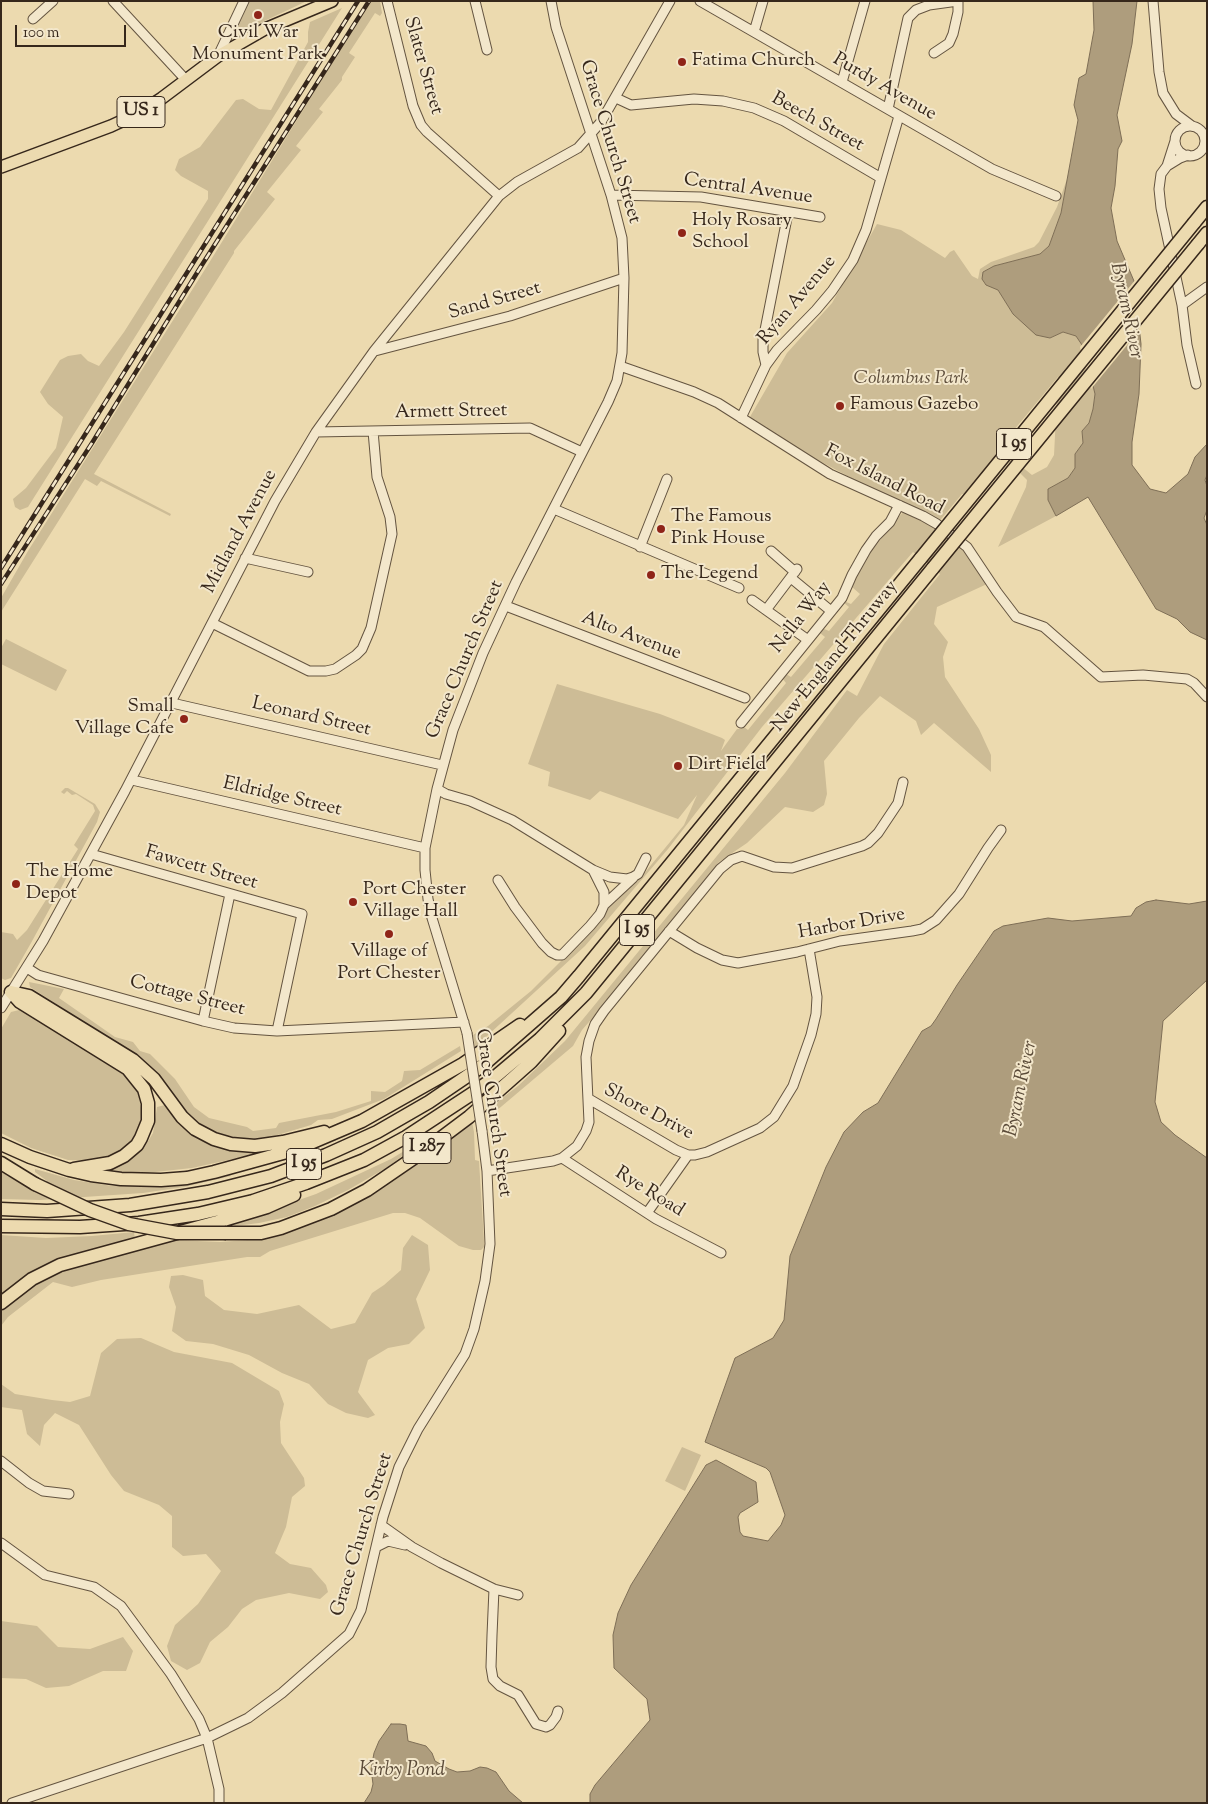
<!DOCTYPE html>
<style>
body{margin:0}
#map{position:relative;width:1208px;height:1804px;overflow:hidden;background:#ecdaaf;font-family:"Sorts Mill Goudy",serif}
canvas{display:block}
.frame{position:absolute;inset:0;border:2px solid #36271b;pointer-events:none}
.scale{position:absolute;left:15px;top:25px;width:111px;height:22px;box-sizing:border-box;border:2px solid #36271b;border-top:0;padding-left:6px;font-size:15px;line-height:18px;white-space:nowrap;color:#36271b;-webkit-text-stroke:4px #f3e7cb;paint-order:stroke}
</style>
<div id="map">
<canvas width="1208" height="1804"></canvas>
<div class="frame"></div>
<div class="scale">100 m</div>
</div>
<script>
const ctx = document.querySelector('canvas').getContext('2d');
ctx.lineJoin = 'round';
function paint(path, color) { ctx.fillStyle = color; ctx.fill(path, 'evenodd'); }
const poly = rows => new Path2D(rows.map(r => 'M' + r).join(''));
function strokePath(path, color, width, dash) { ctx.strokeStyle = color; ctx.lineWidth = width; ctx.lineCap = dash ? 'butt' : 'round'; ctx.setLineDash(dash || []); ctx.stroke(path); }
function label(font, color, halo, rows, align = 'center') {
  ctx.font = font + ' "Sorts Mill Goudy",serif'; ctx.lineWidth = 4; ctx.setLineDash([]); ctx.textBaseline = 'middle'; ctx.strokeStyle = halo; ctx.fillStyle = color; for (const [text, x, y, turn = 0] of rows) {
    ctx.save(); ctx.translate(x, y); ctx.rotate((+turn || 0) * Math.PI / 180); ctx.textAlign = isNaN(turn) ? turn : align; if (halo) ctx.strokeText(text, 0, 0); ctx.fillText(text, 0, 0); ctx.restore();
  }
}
const green = poly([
 [248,1,307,1,241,32,237,27],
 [370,1,380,1,382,13,380,16,375,13,349,53,355,57,342,77,342,80,319,109,323,112,296,146,301,150,267,192,275,199,234,251,234,253,94,474,171,514,170,516,101,481,97,486,85,479,1,612,1,598,28,551,209,263],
 [342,8,28,507,20,510,15,507,13,499,26,488,56,448,63,417,48,404,40,392,60,360,68,356,81,354,88,361,99,366,124,332,208,199,208,191,181,176,175,170,179,159,200,147,236,100,243,99,259,109,271,110,308,42,308,32,310,22],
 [1067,179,1061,214,1049,246,1040,254,994,266,983,272,984,283,998,290,1013,314,1050,338,1063,332,1076,336,1084,348,1095,394,1093,409,1089,423,1082,431,1083,443,1075,454,1075,468,1068,478,1048,489,1048,500,1056,516,998,547,1026,487,1027,480,1009,462,964,494,962,494,937,524,747,422,787,353,832,303,877,224,901,230,945,258,950,252,954,250,972,276,978,279,980,269,991,262,1034,247,1039,242,1057,207],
 [1058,377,1054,455,1047,467,1032,475,999,448],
 [903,512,928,524,963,549,987,584,937,607,934,624,948,642,943,657,945,677,979,729,991,755,991,772,934,723,921,735,916,721,880,696,859,718,824,761,827,794,824,805,813,812,785,807,747,843,719,862,637,967,582,1030,573,1046,489,1117,485,1111,518,1086,565,1041,785,773,847,690,857,696,884,644,940,574,913,552,762,727,668,849,585,946,475,1047,473,1035,488,1026,531,991,565,957,619,894,629,884,642,876,684,825,697,795,678,819,600,791,590,800,548,786,550,772,528,764,557,684,660,714,722,738,725,740,721,751,737,729,740,729,744,727,748,730,786,683,782,678,786,674,791,677,825,637,820,633,822,628,829,631,849,607,844,603,844,601,851,604,860,594,852,587,852,586,868,555],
 [6,639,67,670,56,691,1,664,1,648],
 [65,788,68,788,95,804,100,812,97,822,31,943,11,978,5,980,1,978,1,932,13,934,17,940,27,930,78,849,74,845,95,811,93,805,76,794,72,795,67,791,64,794,61,792],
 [29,982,64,989,59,998,115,1037,133,1042,140,1051,150,1054,175,1079,194,1107,209,1118,247,1127,253,1131,276,1128,279,1123,336,1112,371,1101,371,1091,385,1092,402,1081,404,1071,420,1070,460,1046,461,1051,384,1099,332,1119,318,1120,311,1125,264,1139,246,1140,221,1134,200,1125,176,1104,164,1082,149,1066,131,1052,30,987],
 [19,1010,30,1014,121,1071,138,1092,142,1113,139,1131,128,1147,115,1158,96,1161,68,1160,31,1148,1,1133,1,1029,11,1012],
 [165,1105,185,1126,260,1150,260,1153,192,1168,146,1173,112,1172,112,1170,133,1157,144,1148,153,1133,157,1107],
 [472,1122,474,1132,475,1160,479,1161,484,1241,484,1247,481,1250,473,1250,459,1246,420,1218,405,1213,393,1213,270,1251,260,1257,247,1257,101,1280,72,1287,53,1282,8,1317,1,1326,1,1310,8,1304,39,1282,62,1271,174,1240,220,1242,261,1239,286,1233,315,1222,361,1201,401,1174],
 [419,1142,420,1143,386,1168,348,1190,315,1206,287,1217,259,1223,235,1226,214,1226,245,1219,316,1194,391,1159],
 [35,1169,74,1180,112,1186,148,1186,190,1182,230,1175,231,1176,184,1187,143,1193,40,1200,1,1199,1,1172,39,1193,47,1181,35,1172],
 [134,1232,135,1240,1,1296,1,1235,46,1238,92,1236],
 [412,1235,428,1245,430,1270,416,1299,425,1328,409,1344,388,1348,368,1360,358,1392,375,1415,368,1418,346,1413,328,1404,309,1384,282,1373,249,1355,213,1344,186,1341,172,1331,176,1307,169,1287,171,1276,183,1275,203,1280,205,1296,224,1310,257,1314,299,1305,331,1329,355,1323,372,1293,384,1285,401,1270,403,1248],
 [141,1338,174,1352,232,1363,279,1391,284,1404,280,1422,281,1443,304,1478,305,1486,292,1497,286,1527,275,1553,290,1564,311,1568,326,1585,328,1592,320,1599,289,1593,256,1600,242,1609,228,1627,210,1642,200,1663,187,1670,171,1661,167,1646,175,1625,198,1604,221,1571,206,1554,183,1556,172,1547,172,1516,159,1505,124,1491,111,1475,79,1425,55,1413,44,1425,40,1446,27,1434,22,1410,1,1407,1,1384,15,1394,52,1400,70,1402,90,1396,101,1353,117,1339],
 [682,1447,701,1455,685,1491,665,1481],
 [1,1621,37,1626,58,1647,90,1649,123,1637,133,1651,126,1671,103,1671,69,1686,46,1688,26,1679,1,1678]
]);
const water = poly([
 [1093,1,1137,1,1132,44,1117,115,1122,141,1118,149,1115,186,1111,208,1117,241,1134,281,1141,344,1139,394,1132,442,1132,465,1150,489,1166,493,1188,474,1195,457,1207,444,1207,475,1205,480,1207,486,1207,510,1204,518,1207,525,1207,640,1190,632,1177,619,1156,609,1088,497,1056,516,1048,500,1048,489,1068,478,1075,468,1075,454,1083,443,1082,431,1089,423,1093,409,1095,394,1084,348,1076,336,1063,332,1050,338,1036,335,1013,314,998,290,986,285,982,279,983,272,994,266,1040,254,1049,246,1061,213,1078,120,1074,105,1079,78,1086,74,1094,30,1093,1],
 [1156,900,1189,904,1207,901,1207,980,1163,1021,1155,1102,1161,1122,1175,1135,1207,1158,1207,1803,590,1803,590,1794,595,1785,650,1720,647,1699,614,1668,613,1635,618,1613,631,1585,706,1465,716,1460,756,1482,758,1502,740,1513,738,1517,740,1532,743,1536,768,1541,781,1525,785,1515,770,1472,766,1468,705,1442,735,1358,773,1338,784,1320,790,1256,826,1167,844,1132,863,1112,878,1103,922,1031,931,1026,936,1019,957,985,994,931,1003,926,1048,918,1072,921,1131,916,1136,908,1146,902,1156,900],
 [391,1724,400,1724,406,1725,408,1741,426,1746,432,1753,435,1761,449,1769,457,1772,470,1771,480,1767,487,1768,496,1772,509,1791,523,1803,364,1803,371,1792,373,1784,371,1769,374,1753,379,1741,391,1724]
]);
const pier = poly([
 [1136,279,1142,327,1091,389,1080,347]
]);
const minor = poly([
 [113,1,186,80],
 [387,1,413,106,421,125,427,132,499,196],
 [475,1,487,50],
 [700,1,992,169,1056,196],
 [1153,1,1159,72,1163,93,1176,114,1192,126],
 [33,19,53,1],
 [754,32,763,1],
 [934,53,949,43,953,34,958,12,958,2],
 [218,56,244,1],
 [842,82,865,1],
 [616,98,631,105,694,99,723,101,754,108,784,121,881,178],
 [888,109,908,18,916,10,929,5,958,1],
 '1175 141a15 15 0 1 1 30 0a15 15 0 1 1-30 0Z',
 [1188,155,1180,158,1167,166,1161,174,1159,189,1161,208,1182,305,1187,345,1196,384],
 [1167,166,1175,141],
 [611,195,701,197,820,217],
 [1182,305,1207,287],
 [375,351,510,316,624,278],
 [766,365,763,352,763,340,788,213],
 [620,366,694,392,718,403,830,474,923,516,937,524,967,547,997,592,1016,617,1044,627,1101,677,1143,675,1187,679,1194,683,1207,697],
 [741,418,766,365,777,350,816,310,832,291,853,260,866,230,899,116],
 [316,432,530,428,582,452],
 [554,509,739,588],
 [640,547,667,479],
 [771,551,795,572],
 [245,558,308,572],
 [791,578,831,611],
 [752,600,808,640],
 [506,606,745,698],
 [766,610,797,569],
 [212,623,309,671,326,671,335,669,356,655,362,649,371,628,392,534,390,517,377,477,373,431],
 [172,703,442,765],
 [741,723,842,598,852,575,866,550,876,536,890,522,899,505],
 [132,780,425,848],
 [437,789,446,794,470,801,512,820,593,870,610,877,627,879,633,877,638,874,646,858],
 [91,854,302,914,277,1031],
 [498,880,515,907,542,943,551,952,557,955,562,955,590,926,600,914,604,905,604,892,593,870],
 [604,905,633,878],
 [669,931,697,948,722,960,738,963,797,952,840,941,912,931,922,929,936,920,959,894,988,848,1001,830],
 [27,968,38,975,203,1021,234,1028,277,1031,464,1022],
 [1,1008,43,941,125,791,275,501,316,432,374,351,499,196,517,182,578,148,601,122,670,1],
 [203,1021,230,894],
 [467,1033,432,918,428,899,425,870,425,848,437,789,453,730,483,653,516,582,608,402,617,381,622,353,624,278,622,238,611,195,556,27,551,1],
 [589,1099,676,1150,688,1155,695,1155,707,1152,760,1128,774,1117,793,1086,811,1035,816,1014,817,997,809,949],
 [562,1158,656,1219,721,1253],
 [487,1171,553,1161,562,1158,577,1146,586,1131,589,1122,586,1057,589,1041,595,1024,604,1011,720,869,731,860,742,856,774,867,792,868,862,846,868,843,878,833,898,803,903,782],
 [647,1213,688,1155],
 [1,1461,29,1483,43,1491,69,1494],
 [381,1525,412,1547,441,1563,494,1589,518,1595],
 [1,1543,45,1575,94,1587,121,1606,171,1674,199,1719,207,1738,219,1789,219,1803],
 [376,1547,388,1541,405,1545],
 [494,1589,492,1635,491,1667,493,1679,500,1686,518,1695,536,1724,546,1727,550,1725,556,1717,558,1711],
 [12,1803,207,1738,248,1718,282,1693,349,1634,361,1610,383,1517,399,1467,418,1429,465,1354,474,1329,485,1281,490,1244,487,1171,482,1131]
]);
const major = poly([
 [1,167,111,126,139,113,162,98,218,56,265,29,332,1]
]);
const highway = poly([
 [1194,223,1207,207],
 [1198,244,1207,233],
 [11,992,29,996,133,1060,154,1079,182,1117,195,1129,214,1139,231,1144,255,1146,283,1142,324,1132],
 [11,992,20,1002,128,1069,144,1089,148,1103,148,1121,141,1138,137,1145,124,1156,110,1163,74,1169],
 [1,1144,30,1157,69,1170,91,1175,121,1179,161,1180,187,1178,214,1172,294,1150,362,1121,463,1064,520,1025],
 [1,1163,35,1184],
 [1,1209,47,1211,130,1205,208,1192,271,1176,326,1155,377,1132,429,1102,482,1066,561,997,579,976,921,558],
 [1,1226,80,1227,139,1223,198,1214,253,1201,306,1183,364,1160,406,1137,473,1093,495,1077,540,1039,586,993,933,568],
 [226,1233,261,1233,281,1228,331,1209,367,1190,421,1153,469,1117,531,1062,559,1031],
 [1,1303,32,1279,60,1265,217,1222,267,1207,294,1195]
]);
const rail = poly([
 [1,568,358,1],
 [1,584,92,443,200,268,369,1]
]);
const minorBridge = poly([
 [467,1033,482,1131]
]);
const highwayBridge = poly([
 [921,558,1194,223],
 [933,568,1198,244],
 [35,1184,90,1210,129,1224,177,1233,226,1233]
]);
const markers = [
 [258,15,5,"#8f2418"],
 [682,62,5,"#8f2418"],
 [682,233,5,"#8f2418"],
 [840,406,5,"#8f2418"],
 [661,529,5,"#8f2418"],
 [651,575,5,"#8f2418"],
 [184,719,5,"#8f2418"],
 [678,766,5,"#8f2418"],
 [16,884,5,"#8f2418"],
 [353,902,5,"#8f2418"],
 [389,934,5,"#8f2418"]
];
const shields = [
 [141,112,48],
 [1014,444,35],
 [637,930,35],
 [427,1148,48],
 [304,1164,35]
];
const shieldNames = [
 ["US 1",141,112],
 ["I 95",1014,444],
 ["I 95",637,930],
 ["I 287",427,1148],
 ["I 95",304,1164]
];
const poiNames = [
 ["Civil War",258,34,"center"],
 ["Monument Park",258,56,"center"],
 ["Fatima Church",692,62],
 ["Holy Rosary",692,222],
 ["School",692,244],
 ["Famous Gazebo",850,406],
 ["The Famous",671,518],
 ["Pink House",671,540],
 ["The Legend",661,575],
 ["Small",174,708,"right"],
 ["Village Cafe",174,730,"right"],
 ["Dirt Field",688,766],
 ["The Home",26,873],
 ["Depot",26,895],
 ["Port Chester",363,891],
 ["Village Hall",363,913],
 ["Village of",389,953,"center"],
 ["Port Chester",389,975,"center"]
];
const streetNames = [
 ["Slater Street",422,66,74],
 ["Purdy Avenue",884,88,30],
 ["Beech Street",817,123,29],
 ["Grace Church Street",609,142,73],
 ["Central Avenue",748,190,8],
 ["Ryan Avenue",798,301,-50],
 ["Sand Street",495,302,-16],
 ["Armett Street",451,413,-1],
 ["Fox Island Road",884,481,27],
 ["Midland Avenue",241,532,-62],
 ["Nella Way",802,618,-52],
 ["Alto Avenue",631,637,21],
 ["New England Thruway",836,657,-51],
 ["Grace Church Street",466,660,-67],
 ["Leonard Street",311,718,13],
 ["Eldridge Street",282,798,13],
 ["Fawcett Street",201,869,16],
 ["Harbor Drive",852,925,-10],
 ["Cottage Street",187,997,14],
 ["Grace Church Street",492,1113,82],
 ["Shore Drive",648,1113,28],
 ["Rye Road",649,1193,32],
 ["Grace Church Street",363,1535,-73]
];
const parkNames = [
 ["Columbus Park",911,380]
];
const waterNames = [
 ["Byram River",1125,311,78],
 ["Byram River",1022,1089,-78],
 ["Kirby Pond",402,1772]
];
paint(green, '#cdbc96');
paint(water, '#ae9d7d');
strokePath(water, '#7e6e56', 1);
paint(pier, '#ecdaaf');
strokePath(minor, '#645440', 11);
strokePath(major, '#36271b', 14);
strokePath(highway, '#36271b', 15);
strokePath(minor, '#f3e7cb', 9);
strokePath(major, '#ecdaaf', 11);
strokePath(highway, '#ecdaaf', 12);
strokePath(rail, '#36271b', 4.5);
strokePath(rail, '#f3e7cb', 2.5, [8]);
strokePath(minorBridge, '#645440', 11, []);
strokePath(highwayBridge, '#36271b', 15, []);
strokePath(minorBridge, '#f3e7cb', 9);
strokePath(highwayBridge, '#ecdaaf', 12);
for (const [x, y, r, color] of markers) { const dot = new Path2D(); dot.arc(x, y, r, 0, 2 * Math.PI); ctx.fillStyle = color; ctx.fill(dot); strokePath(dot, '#f3e7cb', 2); }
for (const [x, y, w] of shields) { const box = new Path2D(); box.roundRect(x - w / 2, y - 15.5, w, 31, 4); ctx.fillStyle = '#f3e7cb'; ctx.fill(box); strokePath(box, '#36271b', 1); }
label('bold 18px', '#36271b', null, shieldNames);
label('19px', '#36271b', '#f3e7cb', poiNames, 'left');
label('19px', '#36271b', '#f3e7cb', streetNames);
label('italic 19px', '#5c4c3a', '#f3e7cb', parkNames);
label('italic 20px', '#5a4a38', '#f3e7cb', waterNames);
</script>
